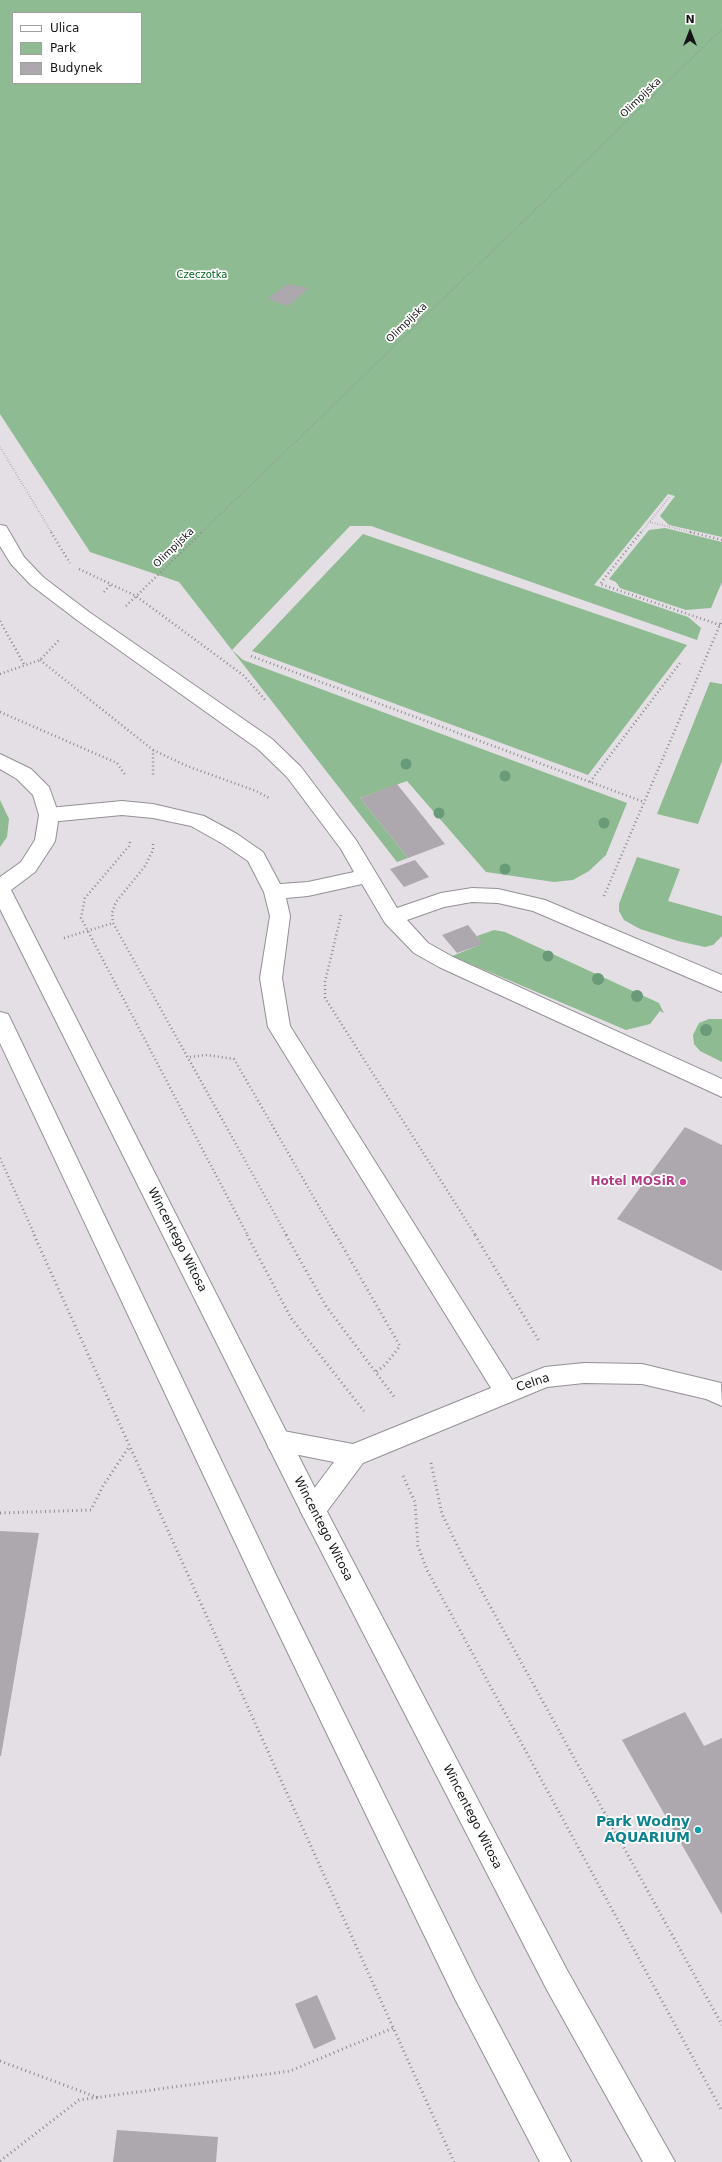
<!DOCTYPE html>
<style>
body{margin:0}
#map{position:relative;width:722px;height:2162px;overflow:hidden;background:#e3dfe5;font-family:"DejaVu Sans",sans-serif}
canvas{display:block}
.legend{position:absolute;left:12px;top:12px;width:130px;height:72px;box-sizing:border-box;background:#fff;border:1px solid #a1a1a2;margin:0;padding:5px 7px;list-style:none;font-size:12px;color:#151416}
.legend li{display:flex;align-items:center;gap:8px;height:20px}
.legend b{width:20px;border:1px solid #a1a1a2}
.north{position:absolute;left:670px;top:12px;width:40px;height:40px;-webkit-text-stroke:3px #fff;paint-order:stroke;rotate:0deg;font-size:11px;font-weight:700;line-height:16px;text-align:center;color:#151416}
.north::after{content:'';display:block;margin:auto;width:14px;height:18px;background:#151416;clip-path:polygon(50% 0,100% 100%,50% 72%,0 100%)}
</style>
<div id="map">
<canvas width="722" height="2162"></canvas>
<ul class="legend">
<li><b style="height:5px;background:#fff"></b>Ulica</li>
<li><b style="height:11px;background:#8ebb91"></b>Park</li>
<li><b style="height:11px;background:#aca8ad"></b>Budynek</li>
</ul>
<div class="north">N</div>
</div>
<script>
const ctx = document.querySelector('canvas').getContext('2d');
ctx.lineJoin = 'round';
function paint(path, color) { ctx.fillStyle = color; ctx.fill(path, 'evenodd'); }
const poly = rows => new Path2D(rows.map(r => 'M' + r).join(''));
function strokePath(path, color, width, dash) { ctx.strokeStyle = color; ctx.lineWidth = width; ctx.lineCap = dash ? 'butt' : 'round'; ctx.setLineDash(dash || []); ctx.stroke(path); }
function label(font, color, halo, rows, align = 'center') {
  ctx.font = font + ' "DejaVu Sans",sans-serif'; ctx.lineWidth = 3.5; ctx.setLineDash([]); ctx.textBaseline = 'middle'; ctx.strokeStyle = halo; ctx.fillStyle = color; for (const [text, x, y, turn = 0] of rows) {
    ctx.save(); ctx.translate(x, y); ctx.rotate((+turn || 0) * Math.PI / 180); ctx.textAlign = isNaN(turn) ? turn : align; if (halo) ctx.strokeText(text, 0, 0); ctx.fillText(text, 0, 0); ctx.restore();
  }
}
const green = poly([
 [0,0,722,0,722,537,669,525,660,516,675,496,668,494,594,585,688,617,701,628,697,640,371,526,350,526,232,650,243,660,627,803,606,855,589,871,573,880,554,882,486,872,407,781,360,798,408,858,397,862,179,582,90,552,0,414],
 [13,13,141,13,141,83,13,83],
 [665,528,722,542,722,582,711,608,686,610,620,588,616,582,609,579,649,530],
 [363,534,687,645,588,775,252,651],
 [710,682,722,684,722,761,698,824,657,814],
 [0,800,9,819,7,837,0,847],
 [637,857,680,869,668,901,722,916,722,936,713,945,705,947,678,941,640,929,624,920,619,911,619,904],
 [494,930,505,932,659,1003,664,1013,660,1011,650,1024,626,1030,452,956,482,944,477,936],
 [709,1019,722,1019,722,1062,700,1051,694,1044,693,1035,699,1023]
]);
const building = poly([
 [287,284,309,288,288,306,267,299],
 [397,784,445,844,408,858,360,798],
 [415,860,429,877,404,887,390,869],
 [468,925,483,944,457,953,442,935],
 [685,1127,722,1145,722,1271,617,1219],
 [0,1531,39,1533,1,1756,0,1756],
 [685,1712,704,1746,722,1738,722,1915,622,1740],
 [317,1995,336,2039,314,2049,295,2004],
 [117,2130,218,2137,216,2162,113,2162]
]);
const pathFar2 = poly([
 [0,447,52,533],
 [650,522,694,533],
 [201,533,722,29],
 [641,533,670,496]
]);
const pathFar1 = poly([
 [51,532,70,563],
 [641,532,600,584,720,625],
 [690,532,722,540],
 [79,569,136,596,243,675,266,701],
 [104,592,112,583],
 [126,606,202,532],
 [0,621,25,666],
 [251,656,644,802],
 [40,660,153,750,153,777],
 [0,674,40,660,60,639],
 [0,712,117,763,126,776],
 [153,750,187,766,256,791,269,798],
 [590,782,680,663],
 [130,842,129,846,85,898,81,918,248,1236],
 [153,844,153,850,145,866,116,902,112,913,113,923,287,1236],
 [604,896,722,620],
 [341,915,325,982,325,998,476,1236],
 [64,938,113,923],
 [190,1057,207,1055,234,1059,336,1236],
 [0,1158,35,1236]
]);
const path = poly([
 [34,1235,454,2162],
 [247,1235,291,1318,364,1411],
 [286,1235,326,1306,395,1398],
 [336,1235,400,1346,385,1365,375,1373],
 [475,1235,539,1341],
 [431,1463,442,1514,464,1559,722,2025],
 [403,1476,415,1502,418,1546,427,1570,722,2111],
 [0,1513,91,1510,103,1486,129,1447],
 [0,2061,99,2098],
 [0,2161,79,2100,290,2071,393,2028]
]);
const minor = poly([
 [0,525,6,526,24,557,43,577,89,612,272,739,301,767,356,840,397,908,441,893,472,888,498,889,545,900,722,975,722,992,533,911,498,903,472,902,444,907,407,920,428,943,453,957,722,1079,722,1097,439,967,414,953,385,923,362,884,308,896,286,898,290,916,282,978,290,1026,512,1380,545,1367,584,1363,642,1364,721,1383,722,1406,706,1399,642,1384,584,1383,547,1387,363,1463,322,1518,313,1521,304,1518,300,1510,304,1502,334,1462,269,1449,266,1441,269,1433,278,1430,353,1444,491,1388,268,1027,260,978,270,916,264,892,248,861,223,844,191,826,153,818,122,815,49,822,42,820,39,815,42,810,49,808,122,801,153,804,204,816,237,834,263,852,280,884,308,882,354,872,341,849,287,777,258,749,77,620,31,585,11,564,0,546,0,525]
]);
const major = poly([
 [0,754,31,769,49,787,59,815,55,841,52,846,35,872,11,890,322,1502,567,1970,675,2162,643,2162,547,1990,304,1518,0,909,0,877,21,862,35,840,39,815,33,795,17,779,0,769,0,754],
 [0,1012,8,1014,11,1020,277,1577,475,1979,571,2162,540,2162,455,1999,259,1593,0,1043,0,1012]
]);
const trees = [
 [406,764,5.5],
 [505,776,5.5],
 [439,813,5.5],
 [604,823,5.5],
 [505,869,5.5],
 [548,956,5.5],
 [598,979,6],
 [637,996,6],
 [706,1030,6]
];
const markers = [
 [683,1182,4,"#d1479c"],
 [698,1830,4,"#0f9aa8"]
];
const farStreetnames = [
 ["Olimpijska",641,98,-44],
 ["Olimpijska",407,323,-44],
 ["Olimpijska",174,548,-44]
];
const farParknames = [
 ["Czeczotka",202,275]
];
const hotelNames = [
 ["Hotel MOSiR",675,1182]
];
const streetNames = [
 ["Wincentego Witosa",177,1240,63],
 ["Celna",533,1383,-18],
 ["Wincentego Witosa",323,1529,63],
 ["Wincentego Witosa",472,1817,63]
];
const nearCulturenames = [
 ["Park Wodny",690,1822],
 ["AQUARIUM",690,1838]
];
paint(green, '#8ebb91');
paint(building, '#aca8ad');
strokePath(minor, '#949096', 2);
strokePath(major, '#949096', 2);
strokePath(pathFar2, '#8f8c90', 1.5, [0.5, 2]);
strokePath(pathFar1, '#8f8c90', 2.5, [1, 3]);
strokePath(path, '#8f8c90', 3, [1, 3.5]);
paint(minor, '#fff');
paint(major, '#fff');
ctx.fillStyle = '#699b78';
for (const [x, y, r] of trees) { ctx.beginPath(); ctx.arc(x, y, r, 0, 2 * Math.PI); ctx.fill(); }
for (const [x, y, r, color] of markers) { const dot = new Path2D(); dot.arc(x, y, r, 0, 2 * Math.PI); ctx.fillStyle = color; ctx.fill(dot); strokePath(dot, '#fff', 1.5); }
label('10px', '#151416', '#fff', farStreetnames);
label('10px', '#05631f', '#fff', farParknames);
label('bold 12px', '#b23c85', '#fff', hotelNames, 'right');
label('12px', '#151416', '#fff', streetNames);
label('bold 14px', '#0d838f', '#fff', nearCulturenames, 'right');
</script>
